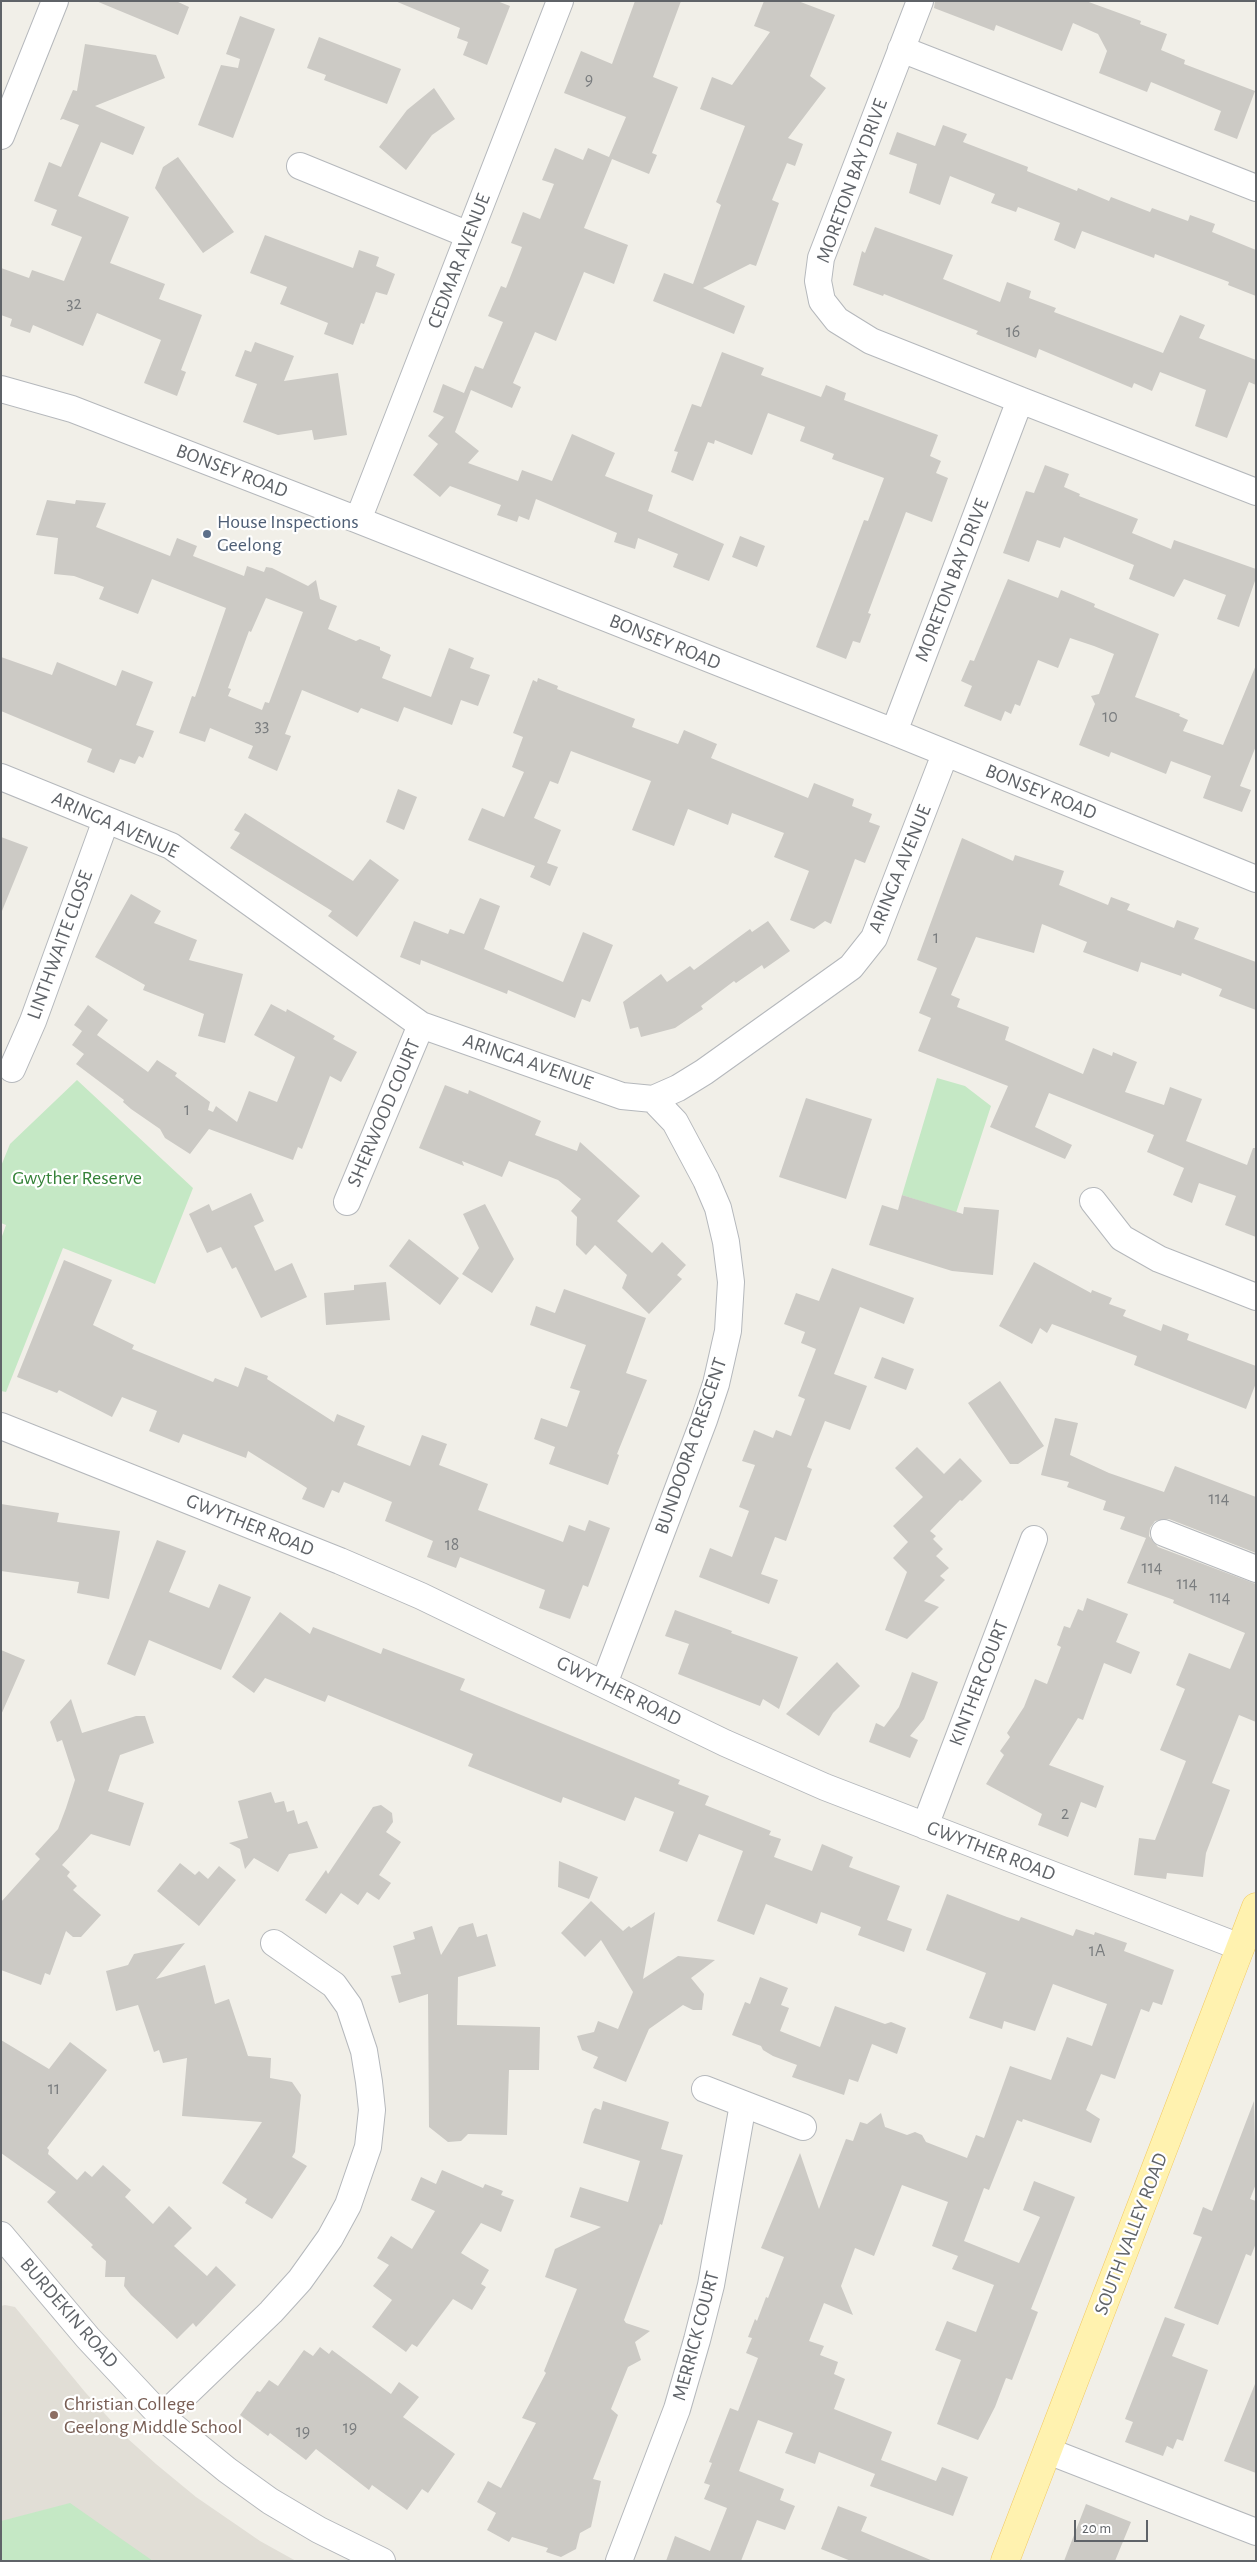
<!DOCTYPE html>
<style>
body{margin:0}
#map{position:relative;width:1257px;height:2562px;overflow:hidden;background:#f1efe8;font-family:"Alegreya Sans",sans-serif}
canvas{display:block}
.frame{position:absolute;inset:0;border:2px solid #5f6368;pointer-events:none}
.scale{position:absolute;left:1074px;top:2520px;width:74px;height:22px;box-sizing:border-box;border:2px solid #5f6368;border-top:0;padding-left:6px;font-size:15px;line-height:18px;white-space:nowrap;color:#5f6368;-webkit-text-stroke:4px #fff;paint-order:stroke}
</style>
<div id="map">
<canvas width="1257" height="2562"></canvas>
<div class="frame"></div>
<div class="scale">20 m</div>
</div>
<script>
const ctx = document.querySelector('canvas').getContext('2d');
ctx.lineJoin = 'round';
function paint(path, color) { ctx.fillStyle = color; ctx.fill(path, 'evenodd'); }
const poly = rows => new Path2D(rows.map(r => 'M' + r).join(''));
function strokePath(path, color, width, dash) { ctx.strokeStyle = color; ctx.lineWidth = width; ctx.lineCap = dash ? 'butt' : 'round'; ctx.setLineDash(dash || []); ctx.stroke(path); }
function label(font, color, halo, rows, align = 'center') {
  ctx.font = font + ' "Alegreya Sans",sans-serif'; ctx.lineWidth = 4.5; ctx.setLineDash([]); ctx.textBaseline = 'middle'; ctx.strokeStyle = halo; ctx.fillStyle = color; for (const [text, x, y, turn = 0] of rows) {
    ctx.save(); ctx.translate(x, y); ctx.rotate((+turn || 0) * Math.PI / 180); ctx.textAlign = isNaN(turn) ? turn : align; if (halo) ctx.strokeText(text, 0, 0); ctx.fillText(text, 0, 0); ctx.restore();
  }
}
const education = poly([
 [5,2305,15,2307,85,2392,127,2438,156,2464,196,2497,260,2541,296,2561,1,2561,1,2306]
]);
const green = poly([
 [937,1078,965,1086,991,1106,956,1213,902,1195],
 [77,1080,193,1188,155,1284,63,1248,6,1392,1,1391,1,1239,6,1225,1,1223,1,1166,10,1144],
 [70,2503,153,2561,1,2561,1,2521]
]);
const building = poly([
 [96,1,176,1,189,7,178,35],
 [395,1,497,1,510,6,487,65,463,55,468,42,457,38,460,28],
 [635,1,681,1,653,77,678,87,652,153,657,155,649,174,612,159,584,228,628,245,614,284,584,272,556,341,535,332,513,383,521,387,512,408,471,390,455,432,479,451,468,463,518,481,522,470,552,481,572,434,615,453,605,476,653,495,648,511,724,544,709,581,673,567,678,554,638,538,635,549,614,542,617,533,536,499,529,520,519,516,517,522,497,515,501,505,450,486,440,497,413,475,438,444,428,436,444,417,433,412,443,384,464,393,475,366,483,369,503,322,488,316,501,286,506,288,522,247,511,243,523,212,540,219,554,184,542,180,555,148,583,160,588,148,609,157,626,117,564,93,581,51,612,64],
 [764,1,798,1,835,15,810,76,826,88,788,138,803,144,795,166,787,163,772,200,779,203,756,266,750,264,703,288,745,306,734,334,653,301,664,273,693,284,721,205,716,202,745,126,700,109,712,77,732,85,770,32,754,26],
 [935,1,1086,1,1141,21,1140,24,1167,34,1161,50,1185,60,1184,64,1255,91,1237,139,1214,130,1221,111,1151,82,1147,92,1099,73,1107,51,1098,34,1073,23,1062,51,996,25,994,31,934,8],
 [240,16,275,29,233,138,198,125,221,65,238,68,240,59,226,54],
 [319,37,401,69,387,104,324,80,326,75,307,68],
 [85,44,156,55,165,78,95,106,145,127,133,155,101,142,78,196,129,217,110,263,165,284,159,299,202,315,181,370,186,372,177,396,144,383,161,340,97,313,83,346,33,325,30,333,10,326,12,319,1,315,1,268,29,278,32,270,64,281,82,237,51,225,57,210,34,201,49,162,61,167,79,125,63,119,60,120,73,90,77,91],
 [434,88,455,119,432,135,406,170,379,147,407,110],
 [943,125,967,134,963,142,1028,167,1027,171,1077,191,1078,188,1109,201,1111,197,1150,212,1152,208,1188,221,1190,215,1215,224,1212,232,1256,250,1256,296,1228,285,1229,282,1155,254,1154,258,1082,231,1075,249,1054,240,1060,223,1018,207,1016,212,991,203,995,194,950,176,940,205,909,193,917,164,889,154,897,132,935,146],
 [178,157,234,232,203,253,155,188,163,167],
 [875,227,953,255,943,279,1000,302,1007,282,1031,291,1029,298,1056,308,1054,312,1163,353,1180,315,1205,325,1199,338,1256,360,1256,385,1249,382,1227,438,1195,426,1206,390,1160,372,1152,391,1134,383,1132,388,1039,349,1036,358,976,334,978,331,884,294,883,296,853,285,862,251,865,253],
 [265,235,353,268,359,250,379,257,376,266,395,274,387,295,376,292,364,324,361,323,353,345,324,334,328,323,280,304,287,287,250,273],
 [255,342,294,356,284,381,338,373,347,435,314,440,312,430,278,435,243,422,257,384,235,376,245,350,251,352],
 [722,352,764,368,761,375,821,397,826,385,846,393,844,400,938,435,930,456,941,461,936,473,948,478,932,522,906,512,868,613,871,614,860,643,853,641,846,659,816,647,864,520,868,521,884,478,832,459,834,454,800,441,805,427,768,413,752,455,715,440,714,444,708,442,693,481,671,472,678,452,674,451,692,404,701,407],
 [1045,465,1069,474,1064,487,1080,494,1079,496,1138,519,1132,533,1171,549,1174,540,1256,569,1256,578,1239,627,1217,619,1226,595,1184,579,1174,597,1129,579,1134,565,1064,537,1060,548,1037,540,1029,562,1003,553,1026,491,1034,493],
 [47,500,75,504,76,500,106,503,96,527,170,556,177,538,197,546,193,556,244,576,247,566,264,572,266,567,272,568,308,586,316,580,320,599,337,606,328,629,356,641,360,639,380,647,380,650,391,655,382,678,431,697,449,648,474,658,470,668,490,675,478,706,461,700,452,725,404,707,398,722,361,708,358,713,302,690,285,734,291,736,277,771,248,758,253,746,210,728,205,742,179,733,192,696,195,697,226,608,152,579,138,614,99,599,104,587,74,576,54,574,58,538,36,535],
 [266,598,303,612,269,703,265,702,262,710,228,696,231,689,228,688,249,631,251,632],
 [740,536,765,546,757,567,732,557],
 [1008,579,1058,598,1061,590,1095,604,1094,607,1159,634,1135,697,1180,714,1179,716,1188,720,1183,731,1223,745,1256,665,1256,746,1240,786,1251,790,1242,812,1203,798,1211,776,1171,761,1166,774,1111,752,1109,757,1079,745,1095,704,1091,696,1099,694,1114,654,1094,646,1070,638,1058,668,1038,660,1020,706,1015,704,1011,714,1005,711,1001,721,964,706,972,686,961,681,970,660,974,661],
 [1,657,52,675,57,662,116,686,122,670,153,682,136,725,154,731,143,758,139,756,135,764,120,759,114,773,87,762,92,749,1,711],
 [538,678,558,686,557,689,635,719,632,727,678,744,684,730,717,744,711,758,808,798,814,783,854,799,852,806,872,814,869,822,880,826,865,863,855,859,831,924,825,921,814,929,790,920,809,871,774,857,784,833,732,813,728,825,688,809,674,846,632,830,651,781,571,751,558,784,550,781,534,818,561,830,547,863,558,867,550,886,530,877,535,866,468,840,482,808,504,817,524,772,512,767,523,737,513,733,533,680,537,682],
 [398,789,417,797,404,830,386,822],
 [245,813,353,881,370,859,399,880,357,937,328,916,332,911,230,848,240,833,234,830],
 [1,837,28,847,2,911,1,911],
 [962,838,1013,861,1015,855,1064,871,1059,885,1108,905,1111,897,1130,904,1127,910,1174,928,1177,920,1199,928,1194,939,1256,962,1256,1010,1219,996,1222,989,1182,973,1181,976,1141,962,1138,972,1083,952,1087,942,1042,924,1034,953,976,937,951,995,960,999,957,1007,1009,1027,1005,1040,1083,1074,1093,1048,1112,1056,1113,1052,1137,1062,1125,1092,1164,1105,1170,1087,1202,1099,1186,1141,1247,1165,1253,1148,1256,1148,1256,1237,1225,1225,1236,1196,1199,1183,1192,1203,1173,1195,1184,1168,1147,1152,1154,1135,1049,1093,1035,1127,1072,1145,1065,1159,990,1127,1008,1086,918,1051,931,1018,919,1013,937,968,917,960],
 [131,894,161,911,154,923,197,940,189,960,243,974,225,1043,198,1036,204,1014,143,990,145,985,95,957],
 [480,898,500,906,484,949,563,982,583,932,613,945,590,1002,582,999,575,1018,508,990,507,994,421,960,420,965,400,957,414,921,448,934,450,929,464,934],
 [768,921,790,951,764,969,762,965,736,983,734,981,701,1006,703,1009,675,1028,641,1037,638,1027,630,1029,623,1002,661,974,667,982,690,966,694,970,750,929,752,932],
 [271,1004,286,1012,287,1009,335,1036,333,1039,357,1052,341,1082,330,1076,302,1149,298,1147,293,1160,209,1129,190,1154,165,1138,160,1129,131,1109,123,1102,124,1100,76,1064,84,1054,72,1045,82,1031,74,1025,88,1005,108,1020,97,1035,148,1072,157,1060,177,1073,175,1076,210,1102,208,1110,213,1112,216,1106,237,1122,249,1091,277,1102,295,1057,254,1035],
 [445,1085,468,1094,469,1090,541,1121,535,1135,577,1151,580,1142,640,1196,617,1221,652,1253,662,1242,686,1265,677,1275,682,1279,649,1314,622,1288,627,1275,595,1245,586,1255,576,1245,577,1217,571,1211,581,1199,558,1180,509,1161,502,1177,462,1161,464,1166,419,1148],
 [806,1098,872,1119,846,1199,779,1177],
 [251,1193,264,1221,254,1226,275,1271,292,1263,307,1297,261,1318,236,1267,232,1269,221,1247,207,1253,189,1214,209,1204,212,1211],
 [902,1195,963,1214,964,1207,999,1210,993,1275,952,1271,869,1245,882,1205,898,1210],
 [485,1204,514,1259,492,1293,462,1274,479,1248,463,1214],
 [409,1239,459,1278,440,1305,389,1266],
 [64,1260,112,1280,93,1325,134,1345,132,1349,213,1382,215,1378,238,1387,245,1367,268,1376,267,1379,334,1422,337,1414,365,1426,357,1445,410,1466,422,1435,447,1444,439,1465,488,1484,478,1510,563,1542,569,1525,585,1531,589,1520,610,1528,588,1587,583,1585,570,1619,539,1608,545,1590,460,1557,456,1568,427,1557,433,1541,385,1521,392,1502,344,1482,339,1493,332,1490,324,1508,302,1499,307,1488,248,1451,246,1458,183,1434,179,1443,149,1431,157,1411,122,1397,112,1417,59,1390,57,1393,17,1377],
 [1034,1262,1091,1293,1092,1290,1112,1298,1109,1304,1126,1310,1123,1316,1161,1331,1163,1324,1189,1334,1187,1340,1256,1366,1256,1383,1246,1409,1134,1365,1137,1356,1052,1324,1047,1333,1040,1328,1032,1344,999,1326],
 [832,1268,914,1298,904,1324,860,1307,834,1374,867,1386,850,1430,825,1421,807,1467,812,1469,786,1541,775,1537,761,1574,778,1580,769,1604,699,1577,710,1548,732,1557,749,1511,739,1507,755,1465,742,1461,754,1430,773,1438,776,1430,791,1436,805,1399,798,1396,816,1349,801,1343,805,1332,784,1324,796,1293,819,1301],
 [386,1282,390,1320,326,1325,324,1293,354,1290,354,1285],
 [564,1289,646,1318,626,1373,647,1380,617,1454,619,1455,608,1485,549,1464,555,1447,534,1439,541,1418,567,1427,580,1391,570,1388,586,1345,530,1325,536,1306,555,1313],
 [882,1357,914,1369,906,1390,874,1378],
 [1000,1381,1044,1446,1018,1464,1010,1464,968,1403],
 [1055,1418,1078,1423,1070,1455,1109,1473,1164,1492,1175,1466,1256,1497,1256,1553,1169,1519,1155,1521,1150,1528,1149,1536,1158,1547,1256,1584,1256,1722,1239,1715,1212,1783,1230,1790,1206,1853,1203,1877,1167,1873,1166,1879,1134,1875,1139,1838,1155,1840,1186,1761,1160,1750,1185,1689,1176,1685,1189,1653,1230,1669,1245,1633,1173,1603,1174,1600,1127,1583,1146,1538,1120,1529,1125,1517,1103,1510,1106,1501,1067,1487,1069,1482,1041,1475],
 [917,1447,944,1474,960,1458,982,1481,962,1501,960,1500,930,1531,936,1536,933,1539,943,1549,936,1556,949,1568,940,1576,945,1580,924,1601,939,1607,907,1639,885,1630,907,1572,893,1558,908,1542,893,1526,923,1497,895,1468],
 [1,1504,59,1513,57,1522,120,1531,109,1599,77,1593,79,1582,1,1571],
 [157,1540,186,1551,169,1592,209,1608,219,1584,251,1597,221,1670,149,1640,135,1676,107,1664],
 [1087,1598,1128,1614,1116,1642,1140,1652,1131,1674,1104,1663,1083,1720,1078,1718,1049,1765,1104,1786,1096,1808,1081,1802,1068,1837,1038,1825,1042,1814,986,1784,1004,1755,1000,1751,1010,1737,1007,1733,1024,1707,1035,1679,1047,1684,1061,1647,1057,1645,1064,1626,1070,1628,1078,1609,1083,1611],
 [675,1610,732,1631,731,1633,798,1657,779,1709,763,1699,760,1706,678,1674,689,1644,665,1636],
 [280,1612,310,1634,313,1627,381,1654,383,1648,465,1679,460,1690,680,1780,678,1784,709,1796,705,1805,771,1831,769,1835,781,1839,774,1857,812,1871,822,1844,853,1857,849,1867,900,1886,887,1920,912,1929,904,1952,858,1935,861,1927,821,1912,817,1924,766,1904,754,1935,717,1921,743,1851,699,1834,687,1862,659,1851,674,1812,635,1797,625,1821,563,1797,561,1803,468,1766,473,1754,328,1695,325,1702,265,1678,254,1693,232,1677],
 [1,1650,25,1660,1,1715],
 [837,1662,860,1686,833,1713,819,1736,786,1714],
 [912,1672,938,1682,924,1719,910,1736,918,1740,910,1758,869,1742,876,1723,884,1727,899,1707],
 [71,1699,82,1733,136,1716,145,1716,154,1743,120,1755,108,1791,144,1803,130,1846,91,1834,62,1865,70,1872,67,1876,77,1886,73,1890,101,1915,81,1937,73,1937,66,1931,50,1975,45,1973,41,1985,1,1970,1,1902,40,1859,35,1854,58,1829,66,1808,75,1780,62,1740,57,1742,50,1722],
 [271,1792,275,1803,284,1801,287,1812,294,1810,298,1824,307,1821,318,1848,289,1854,278,1872,254,1858,245,1869,240,1849,229,1843,248,1838,238,1801],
 [381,1805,392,1813,393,1822,386,1832,401,1842,379,1875,391,1883,379,1900,367,1892,358,1905,341,1893,326,1914,305,1900,326,1870,328,1874,373,1807],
 [559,1861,598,1877,589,1899,558,1887],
 [180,1863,195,1875,199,1871,208,1879,219,1866,236,1880,199,1926,157,1891],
 [947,1894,1007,1917,1019,1921,1021,1917,1073,1936,1076,1929,1094,1935,1095,1932,1127,1943,1124,1951,1174,1970,1162,2005,1153,2002,1149,2012,1141,2009,1115,2079,1101,2074,1086,2110,1100,2119,1091,2143,1023,2119,1022,2122,1017,2120,989,2190,984,2188,964,2241,1019,2263,1040,2217,1023,2210,1034,2181,1075,2197,1031,2309,1038,2312,1012,2380,1006,2378,995,2407,978,2440,937,2424,961,2360,935,2350,947,2321,976,2332,994,2285,952,2269,958,2256,932,2246,948,2202,902,2185,874,2256,855,2248,841,2286,853,2315,824,2303,809,2341,824,2346,820,2355,838,2362,834,2374,845,2379,834,2409,892,2432,881,2460,936,2481,942,2467,968,2477,953,2516,870,2486,875,2474,819,2452,815,2464,785,2453,793,2433,758,2420,739,2471,784,2489,780,2500,795,2506,785,2530,757,2520,741,2561,666,2561,675,2536,710,2551,727,2508,704,2499,710,2485,704,2483,712,2463,709,2462,730,2408,738,2411,758,2358,746,2353,752,2338,748,2337,755,2319,757,2321,766,2297,768,2298,784,2257,761,2248,800,2153,819,2209,846,2139,853,2141,860,2122,867,2124,881,2113,885,2127,907,2135,915,2132,922,2135,926,2142,967,2158,976,2135,984,2138,1010,2066,1051,2080,1067,2037,1092,2046,1107,2004,1053,1984,1035,2031,1004,2021,1002,2029,969,2018,986,1973,926,1950],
 [591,1901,623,1931,629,1926,631,1928,655,1912,643,1979,678,1956,715,1960,691,1978,704,1994,702,2010,693,2010,683,2005,649,2029,626,2082,593,2068,598,2057,582,2050,577,2036,594,2032,598,2021,618,2029,633,1992,601,1940,585,1957,561,1933],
 [473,1923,477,1937,487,1934,496,1966,458,1977,457,2025,540,2027,539,2070,509,2070,507,2135,468,2134,461,2141,448,2142,429,2127,428,1994,399,2003,391,1976,401,1974,393,1946,415,1939,413,1932,432,1926,441,1955,459,1927],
 [185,1943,156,1979,205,1965,215,2004,229,1999,248,2056,271,2058,270,2078,292,2082,301,2095,295,2152,292,2157,307,2166,272,2219,245,2203,247,2199,222,2183,262,2122,182,2116,187,2058,163,2063,159,2050,154,2052,138,2005,116,2011,106,1971,128,1965,134,1954],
 [760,1977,788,1988,781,2005,789,2008,780,2031,820,2047,835,2006,885,2024,891,2022,906,2028,897,2054,872,2044,858,2082,849,2079,844,2095,792,2077,797,2065,773,2056,763,2050,761,2046,732,2035,745,2002,750,2004],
 [1,2040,49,2069,70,2042,107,2070,47,2148,49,2150,48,2154,77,2180,85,2171,92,2177,103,2165,131,2190,125,2197,153,2224,169,2206,192,2228,174,2246,207,2276,216,2266,236,2285,196,2327,193,2323,177,2339,131,2295,124,2286,125,2277,105,2277,106,2261,91,2247,93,2245,47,2202,56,2192,1,2153],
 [603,2101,669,2122,661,2149,683,2155,662,2225,660,2224,624,2320,626,2323,650,2331,635,2342,641,2360,628,2367,611,2409,618,2415,593,2479,601,2481,591,2527,580,2533,576,2549,561,2557,546,2552,548,2548,512,2537,509,2542,487,2530,496,2513,477,2502,488,2481,501,2488,536,2423,522,2418,546,2373,544,2371,577,2289,545,2277,555,2249,601,2227,570,2217,580,2187,628,2202,640,2161,583,2143,592,2112,595,2108,601,2110],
 [1254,2101,1256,2184,1250,2199,1256,2201,1256,2243,1251,2256,1246,2254,1218,2325,1174,2308,1202,2237,1193,2234,1203,2207,1212,2211],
 [442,2170,483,2188,485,2184,503,2191,501,2195,514,2200,501,2232,481,2223,461,2253,489,2270,481,2284,486,2287,472,2310,453,2299,417,2347,412,2344,406,2352,372,2327,392,2300,373,2286,389,2265,377,2258,391,2236,412,2249,435,2211,411,2200,421,2177,436,2184],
 [1165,2317,1185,2324,1172,2356,1208,2370,1183,2441,1177,2439,1173,2449,1167,2446,1163,2456,1125,2442,1133,2422,1125,2419],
 [320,2347,329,2354,332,2350,391,2394,399,2382,419,2397,403,2417,455,2454,428,2493,422,2489,407,2510,372,2485,369,2490,316,2449,306,2460,270,2433,268,2436,240,2415,257,2391,260,2392,269,2380,278,2386,304,2350,313,2356],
 [1255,2384,1256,2384,1256,2473,1224,2461],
 [1086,2504,1131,2522,1115,2561,1064,2561],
 [838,2506,867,2517,861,2531,933,2561,851,2561,821,2549]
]);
const minor = poly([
 [920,1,821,258,818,281,822,301,837,320,871,341,1020,400],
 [901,49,1256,188],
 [1,136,55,1],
 [300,166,469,235],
 [1,389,72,409,358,520,894,732,1256,879],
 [358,520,560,1],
 [894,732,1020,400,1256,492],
 [1,777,171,846,421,1025,622,1096,653,1099,678,1088,704,1072,851,967,874,938,945,754],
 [12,1069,33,1021,106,820],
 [1093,1201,1122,1238,1159,1259,1256,1297],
 [347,1202,421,1025],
 [1,1426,340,1561,421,1596,725,1743,825,1787,1240,1947],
 [1164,1533,1256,1569],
 [604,1684,704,1420,716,1384,728,1331,731,1282,726,1242,718,1208,706,1180,675,1122,653,1099],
 [925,1826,1034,1539],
 [705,2089,803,2127],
 [1,2235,88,2338,162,2417,227,2470,270,2501,319,2530,382,2561],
 [162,2417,271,2312,300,2280,330,2238,348,2205,368,2147,372,2110,369,2082,364,2051,349,2006,334,1985,274,1943],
 [1048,2451,1256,2532],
 [619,2561,677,2409,697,2340,711,2285,743,2104]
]);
const major = poly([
 [1005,2561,1256,1907]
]);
const markers = [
 [207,534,5,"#5c6f8a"],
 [54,2415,5,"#8d6e63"]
];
const numberNames = [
 ["9",589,80],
 ["32",74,304],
 ["16",1013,332],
 ["10",1110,717],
 ["33",262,726],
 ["1",936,938],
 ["1",187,1110],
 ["114",1219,1499],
 ["18",452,1545],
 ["114",1152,1568],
 ["114",1187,1584],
 ["114",1220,1598],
 ["2",1065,1814],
 ["1A",1097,1951],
 ["11",54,2089],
 ["19",350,2428],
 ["19",303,2432]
];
const streetNames = [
 ["MORETON BAY DRIVE",852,181,-70],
 ["CEDMAR AVENUE",459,261,-69],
 ["BONSEY ROAD",232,471,21],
 ["MORETON BAY DRIVE",952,580,-69],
 ["BONSEY ROAD",665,642,22],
 ["BONSEY ROAD",1041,792,22],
 ["ARINGA AVENUE",115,825,24],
 ["ARINGA AVENUE",900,869,-68],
 ["LINTHWAITE CLOSE",60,945,-70],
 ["ARINGA AVENUE",528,1062,19],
 ["SHERWOOD COURT",384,1113,-67],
 ["BUNDOORA CRESCENT",691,1446,-71],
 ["GWYTHER ROAD",250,1525,22],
 ["KINTHER COURT",979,1683,-69],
 ["GWYTHER ROAD",619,1691,26],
 ["GWYTHER ROAD",991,1851,21],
 ["SOUTH VALLEY ROAD",1131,2234,-69],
 ["BURDEKIN ROAD",69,2313,49],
 ["MERRICK COURT",696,2336,-75]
];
const serviceNames = [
 ["House Inspections",217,522],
 ["Geelong",217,545]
];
const parkNames = [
 ["Gwyther Reserve",77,1178]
];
const educationNames = [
 ["Christian College",64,2404],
 ["Geelong Middle School",64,2427]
];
paint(education, '#e1ded6');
paint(green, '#c5e8c5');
paint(building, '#cccac5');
strokePath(minor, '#b5b8bc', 28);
strokePath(major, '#f2c960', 29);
strokePath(minor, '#fff', 26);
strokePath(major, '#fff2af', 28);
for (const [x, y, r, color] of markers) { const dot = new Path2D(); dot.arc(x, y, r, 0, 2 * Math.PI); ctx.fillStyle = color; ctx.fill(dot); strokePath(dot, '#fff', 2); }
label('18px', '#7a7d7f', null, numberNames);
label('20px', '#5f6368', '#fff', streetNames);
label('20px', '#4e5e75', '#fff', serviceNames, 'left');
label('20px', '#348238', '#fff', parkNames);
label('20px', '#785e54', '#fff', educationNames, 'left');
</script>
